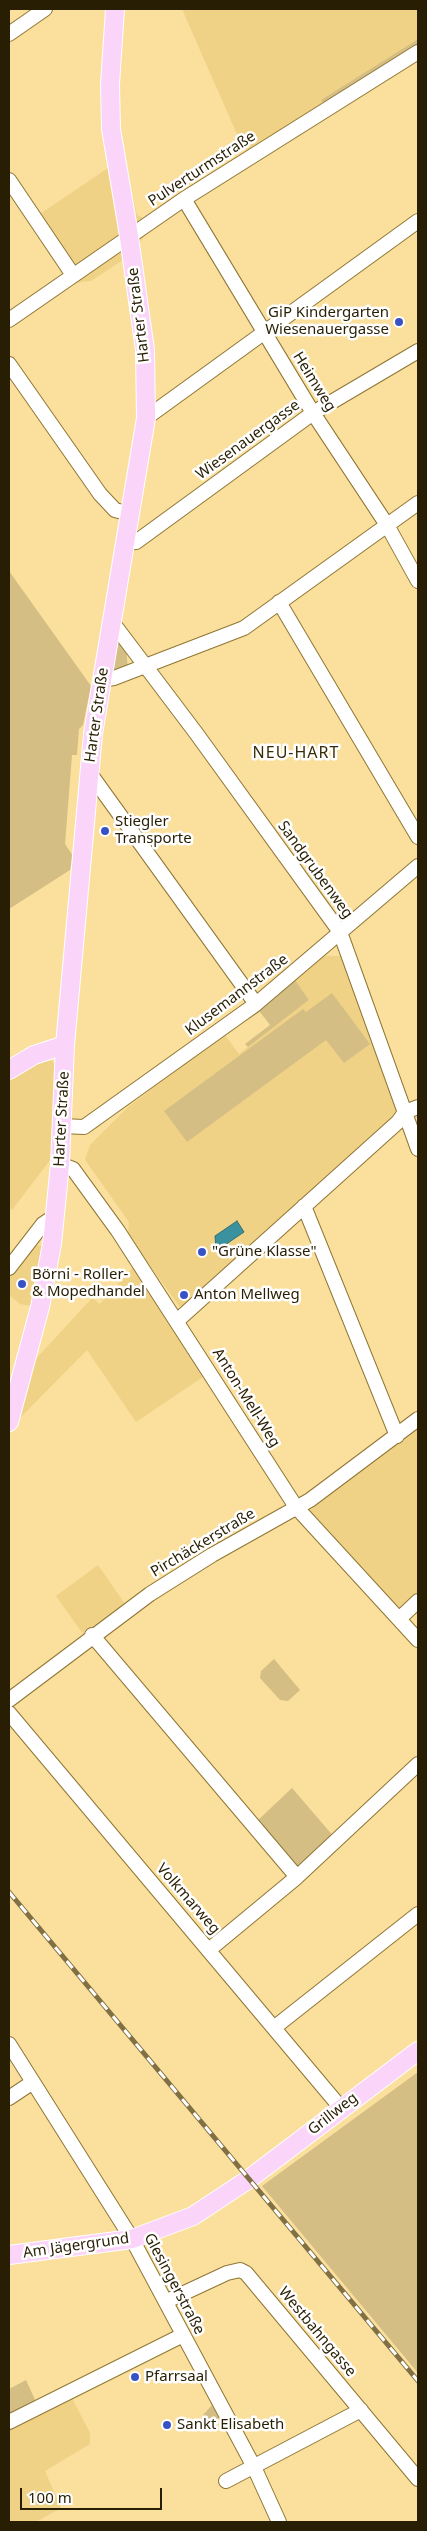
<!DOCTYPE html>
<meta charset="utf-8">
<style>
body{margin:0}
#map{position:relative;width:427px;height:2531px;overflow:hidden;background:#fadf9d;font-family:"Noto Sans",sans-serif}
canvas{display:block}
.frame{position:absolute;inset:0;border:10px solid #281e03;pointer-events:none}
.scale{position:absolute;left:20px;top:2488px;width:142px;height:22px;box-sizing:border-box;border:2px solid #281e03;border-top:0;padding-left:6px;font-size:15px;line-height:18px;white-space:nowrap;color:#281e03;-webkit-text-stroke:4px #fff;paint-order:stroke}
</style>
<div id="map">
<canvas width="427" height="2531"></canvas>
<div class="frame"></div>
<div class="scale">100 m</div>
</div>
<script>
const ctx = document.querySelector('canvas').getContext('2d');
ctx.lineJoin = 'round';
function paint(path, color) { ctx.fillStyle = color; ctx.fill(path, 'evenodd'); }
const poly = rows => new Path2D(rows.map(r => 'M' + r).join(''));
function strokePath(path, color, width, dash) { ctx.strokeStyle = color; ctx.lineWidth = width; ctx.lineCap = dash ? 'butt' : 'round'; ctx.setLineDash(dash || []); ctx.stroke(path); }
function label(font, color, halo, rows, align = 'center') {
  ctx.font = font + ' "Noto Sans",sans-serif'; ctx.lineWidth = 5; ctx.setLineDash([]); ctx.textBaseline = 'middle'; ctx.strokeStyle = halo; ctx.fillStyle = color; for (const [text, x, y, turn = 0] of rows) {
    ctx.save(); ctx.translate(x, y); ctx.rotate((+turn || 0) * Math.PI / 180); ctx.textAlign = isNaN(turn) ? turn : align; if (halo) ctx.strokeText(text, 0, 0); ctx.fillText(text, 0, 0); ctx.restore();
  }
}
const built = poly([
 [182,9,418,9,418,39,322,100,324,105,247,150,243,148],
 [123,155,137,215,143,218,149,214,152,228,137,245,138,250,91,281,73,283,31,220,108,168],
 [324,956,343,956,398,1108,394,1119,186,1306,179,1306,128,1235,129,1222,85,1160,90,1145,128,1107,224,1034,239,1054,309,1000,295,980],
 [46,1059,51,1060,57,1067,54,1155,12,1210,9,1206,9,1080],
 [31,1245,44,1246,32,1306,20,1304,9,1295,9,1274],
 [133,1267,206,1375,136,1422,87,1350,17,1421,33,1362,92,1298,100,1304],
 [418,1426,418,1593,403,1608,397,1608,309,1511],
 [98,1565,125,1604,83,1634,56,1596],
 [72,2398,90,2433,90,2444,45,2471,61,2508,36,2522,9,2522,9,2426]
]);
const green = poly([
 [418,39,418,46,324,105,321,100],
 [9,571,91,686,83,725,79,729,77,755,72,755,65,844,73,856,70,870,9,909],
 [116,636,126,646,128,670,111,673],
 [295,980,309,1000,248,1047,245,1044,270,1025,260,1012,241,1024,240,1023],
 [332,993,370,1044,344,1063,326,1040,187,1142,164,1111,303,1009,306,1012],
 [274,1659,300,1690,288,1701,280,1700,260,1678,261,1671],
 [292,1788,335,1838,297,1867,256,1822],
 [418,2072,418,2373,262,2186],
 [26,2380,36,2402,9,2416,9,2389],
 [212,2405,219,2418,208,2424,203,2415]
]);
const water = poly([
 [237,1221,244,1232,219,1249,216,1248,215,1236,237,1221]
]);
const minor = poly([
 [9,34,45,9],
 [9,180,73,275],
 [184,199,313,413,387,525,418,581],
 [9,320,184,199,418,52],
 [9,364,100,494,115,510,130,514],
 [146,418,418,221],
 [125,543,136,542,313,413,418,351],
 [279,602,418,837],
 [110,623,116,627,196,733,340,932,418,1149],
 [101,680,114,678,244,628,418,503],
 [89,772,256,1004],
 [62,1126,84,1127,256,1004,418,866],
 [60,1164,73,1169,118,1231,296,1507,418,1640],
 [304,1206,397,1436],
 [9,1268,43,1224,55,1216],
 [178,1320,398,1122,405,1112,418,1107],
 [399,1619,418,1601],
 [92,1635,297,1877],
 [9,1700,150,1594,212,1555,310,1500,418,1419],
 [9,1713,341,2108],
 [210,1949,297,1877,418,1764],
 [275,2027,418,1914],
 [9,2044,132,2239,254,2467,279,2522],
 [9,2098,33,2082],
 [167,2301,227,2273,240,2270,246,2273,418,2479],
 [9,2422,183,2335],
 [226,2481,361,2410]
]);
const major = poly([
 [9,1070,34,1055,65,1045],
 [9,1422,40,1307,52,1244,60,1164,65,1045,93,734,146,418,145,350,127,223,111,129,110,84,115,9],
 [9,2255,132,2239,193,2216,249,2179,418,2051]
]);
const rail = poly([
 [9,1892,418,2381]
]);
const markers = [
 [399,322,5,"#3752c4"],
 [105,831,5,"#3752c4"],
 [202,1252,5,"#3752c4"],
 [22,1284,5,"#3752c4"],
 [184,1295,5,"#3752c4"],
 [135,2377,5,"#3752c4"],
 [167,2425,5,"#3752c4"]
];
const streetNames = [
 ["Pulverturmstraße",202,169,-33],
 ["Harter Straße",139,315,-97],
 ["Heimweg",314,382,58],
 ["Wiesenauergasse",248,440,-36],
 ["Harter Straße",97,715,-82],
 ["Sandgrubenweg",315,870,54],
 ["Klusemannstraße",237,995,-37],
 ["Harter Straße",62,1119,-87],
 ["Anton-Mell-Weg",246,1398,58],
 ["Pirchäckerstraße",203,1543,-31],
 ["Volkmarweg",188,1899,49],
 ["Grillweg",333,2114,-38],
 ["Am Jägergrund",76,2246,-8],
 ["Glesingerstraße",174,2284,62],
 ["Westbahngasse",317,2332,50]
];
const poiNames = [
 ["GiP Kindergarten",389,313,"right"],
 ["Wiesenauergasse",389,330,"right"],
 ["Stiegler",115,822],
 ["Transporte",115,839],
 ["\"Grüne Klasse\"",212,1252],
 ["Börni - Roller-",32,1275],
 ["& Mopedhandel",32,1292],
 ["Anton Mellweg",194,1295],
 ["Pfarrsaal",145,2377],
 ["Sankt Elisabeth",177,2425]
];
const neighbourhoodNames = [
 ["NEU-HART",296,753]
];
paint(built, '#f0d287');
paint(green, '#d5be84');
paint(water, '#3b929f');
strokePath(water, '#356f70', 1);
strokePath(minor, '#8f7634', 16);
strokePath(major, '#fff', 20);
strokePath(minor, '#fff', 14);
strokePath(major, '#fbd4f9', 18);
strokePath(rail, '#817044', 5);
strokePath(rail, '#fff', 3, [9]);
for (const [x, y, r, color] of markers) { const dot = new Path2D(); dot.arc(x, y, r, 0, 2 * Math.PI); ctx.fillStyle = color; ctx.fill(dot); strokePath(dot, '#fff', 2); }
label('15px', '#281e03', '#fff', streetNames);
label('15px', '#281e03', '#fff', poiNames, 'left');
ctx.letterSpacing = '1px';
label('16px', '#382b07', '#fff', neighbourhoodNames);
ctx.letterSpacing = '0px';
</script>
